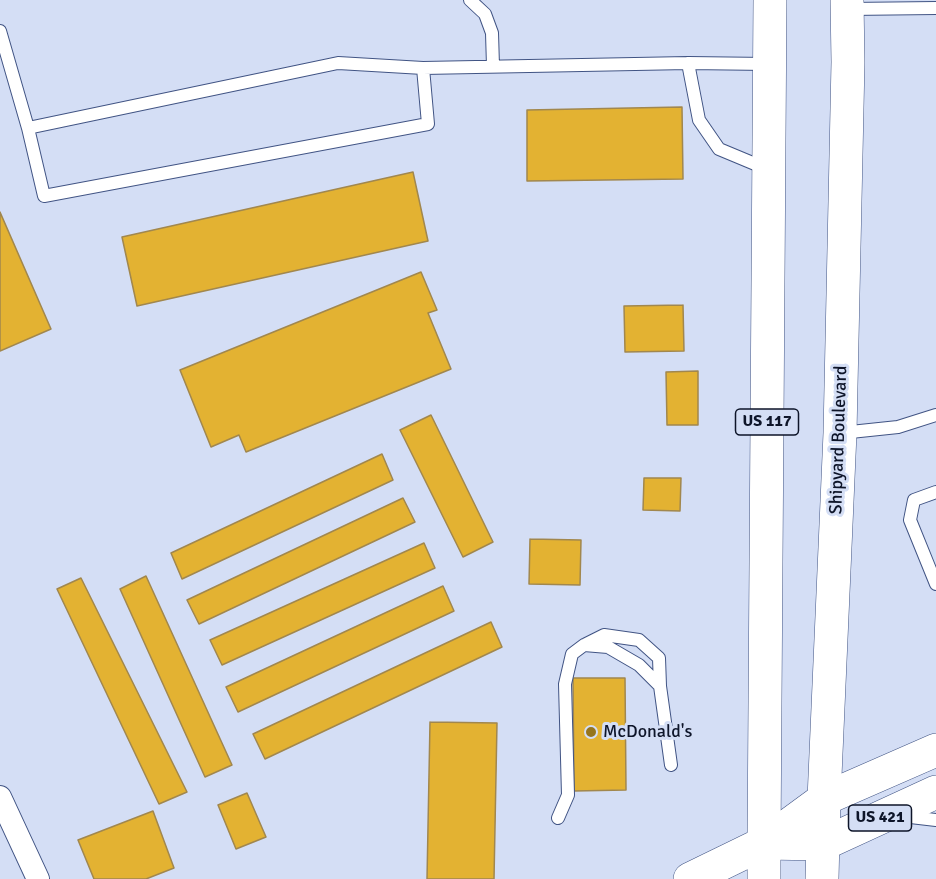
<!DOCTYPE html>
<style>
body{margin:0}
canvas{display:block;background:#d4def5}
</style>
<canvas width="936" height="879"></canvas>
<script>
const ctx = document.querySelector('canvas').getContext('2d');
ctx.lineJoin = 'round';
function paint(path, color) { ctx.fillStyle = color; ctx.fill(path, 'evenodd'); }
const poly = rows => new Path2D(rows.map(r => 'M' + r).join(''));
function strokePath(path, color, width, dash) { ctx.strokeStyle = color; ctx.lineWidth = width; ctx.lineCap = dash ? 'butt' : 'round'; ctx.setLineDash(dash || []); ctx.stroke(path); }
function label(font, color, halo, rows, align = 'center') {
  ctx.font = font + ' Signika,sans-serif'; ctx.lineWidth = 6; ctx.setLineDash([]); ctx.textBaseline = 'middle'; ctx.strokeStyle = halo; ctx.fillStyle = color; for (const [text, x, y, turn = 0] of rows) {
    ctx.save(); ctx.translate(x, y); ctx.rotate((+turn || 0) * Math.PI / 180); ctx.textAlign = isNaN(turn) ? turn : align; if (halo) ctx.strokeText(text, 0, 0); ctx.fillText(text, 0, 0); ctx.restore();
  }
}
const building = poly([
 [682,107,683,179,527,181,527,110,682,107],
 [413,172,428,241,137,306,122,237,413,172],
 [0,212,51,329,0,351,0,212],
 [421,272,437,310,428,313,451,369,246,452,239,435,211,447,180,370,421,272],
 [683,305,684,351,625,352,624,306,683,305],
 [698,371,698,425,667,425,666,372,698,371],
 [431,415,493,542,463,557,400,430,431,415],
 [382,454,393,480,182,579,171,553,382,454],
 [644,478,681,478,680,511,643,510,644,478],
 [403,498,415,522,199,624,187,600,403,498],
 [530,539,581,540,580,585,529,584,530,539],
 [424,543,435,568,222,665,210,640,424,543],
 [146,576,232,765,205,777,120,589,146,576],
 [81,578,187,792,159,804,57,589,81,578],
 [443,586,454,611,238,712,226,687,443,586],
 [491,622,502,647,265,759,253,734,491,622],
 [573,678,625,678,626,790,574,791,573,678],
 [430,722,497,723,494,879,427,879,430,722],
 [247,793,266,837,236,849,218,805,247,793],
 [153,811,174,868,146,879,94,879,78,840,153,811]
]);
const lane = poly([
 [470,0,485,14,492,33,493,66],
 [848,9,936,8],
 [0,31,28,128,338,63,423,68,688,63,768,64],
 [688,63,699,120,719,149,767,169],
 [28,128,44,196,428,124,423,68],
 [841,433,898,427,936,415],
 [936,492,914,500,910,520,936,584],
 [586,644,604,635,639,640,659,658,660,686],
 [902,816,936,820],
 [558,818,568,795,565,684,572,654,584,645,608,647,639,665,660,686,671,765]
]);
const street = poly([
 [0,797,38,879]
]);
const secondary = poly([
 [764,879,764,843],
 [822,879,824,799]
]);
const primary = poly([
 [824,799,840,433,848,62,847,0],
 [764,843,770,0]
]);
const highway = poly([
 [764,843,823,844,936,792],
 [690,879,764,843,824,799,936,750]
]);
const markers = [
 [591,732,6,"#96751d"]
];
const shields = [
 [767,422,63],
 [880,818,63]
];
const shieldNames = [
 ["US 117",767,422],
 ["US 421",880,818]
];
const streetNames = [
 ["Shipyard Boulevard",839,440,-88]
];
const poiNames = [
 ["McDonald's",603,732]
];
paint(building, '#e3b232');
strokePath(building, '#a1874e', 1.5);
strokePath(lane, '#415484', 14);
strokePath(street, '#415484', 24);
strokePath(secondary, '#415484', 34);
strokePath(primary, '#415484', 34);
strokePath(highway, '#415484', 34);
strokePath(lane, '#fff', 12);
strokePath(street, '#fff', 22);
strokePath(secondary, '#fff', 33);
strokePath(primary, '#fff', 33);
strokePath(highway, '#fff', 33);
for (const [x, y, r, color] of markers) { const dot = new Path2D(); dot.arc(x, y, r, 0, 2 * Math.PI); ctx.fillStyle = color; ctx.fill(dot); strokePath(dot, '#d4def5', 2); }
for (const [x, y, w] of shields) { const box = new Path2D(); box.roundRect(x - w / 2, y - 13, w, 26, 4.5); ctx.fillStyle = '#d4def5'; ctx.fill(box); strokePath(box, '#0e1529', 1.5); }
label('bold 16px', '#0e1529', null, shieldNames);
label('18px', '#0e1529', '#d4def5', streetNames);
label('18px', '#0e1529', '#d4def5', poiNames, 'left');
</script>
